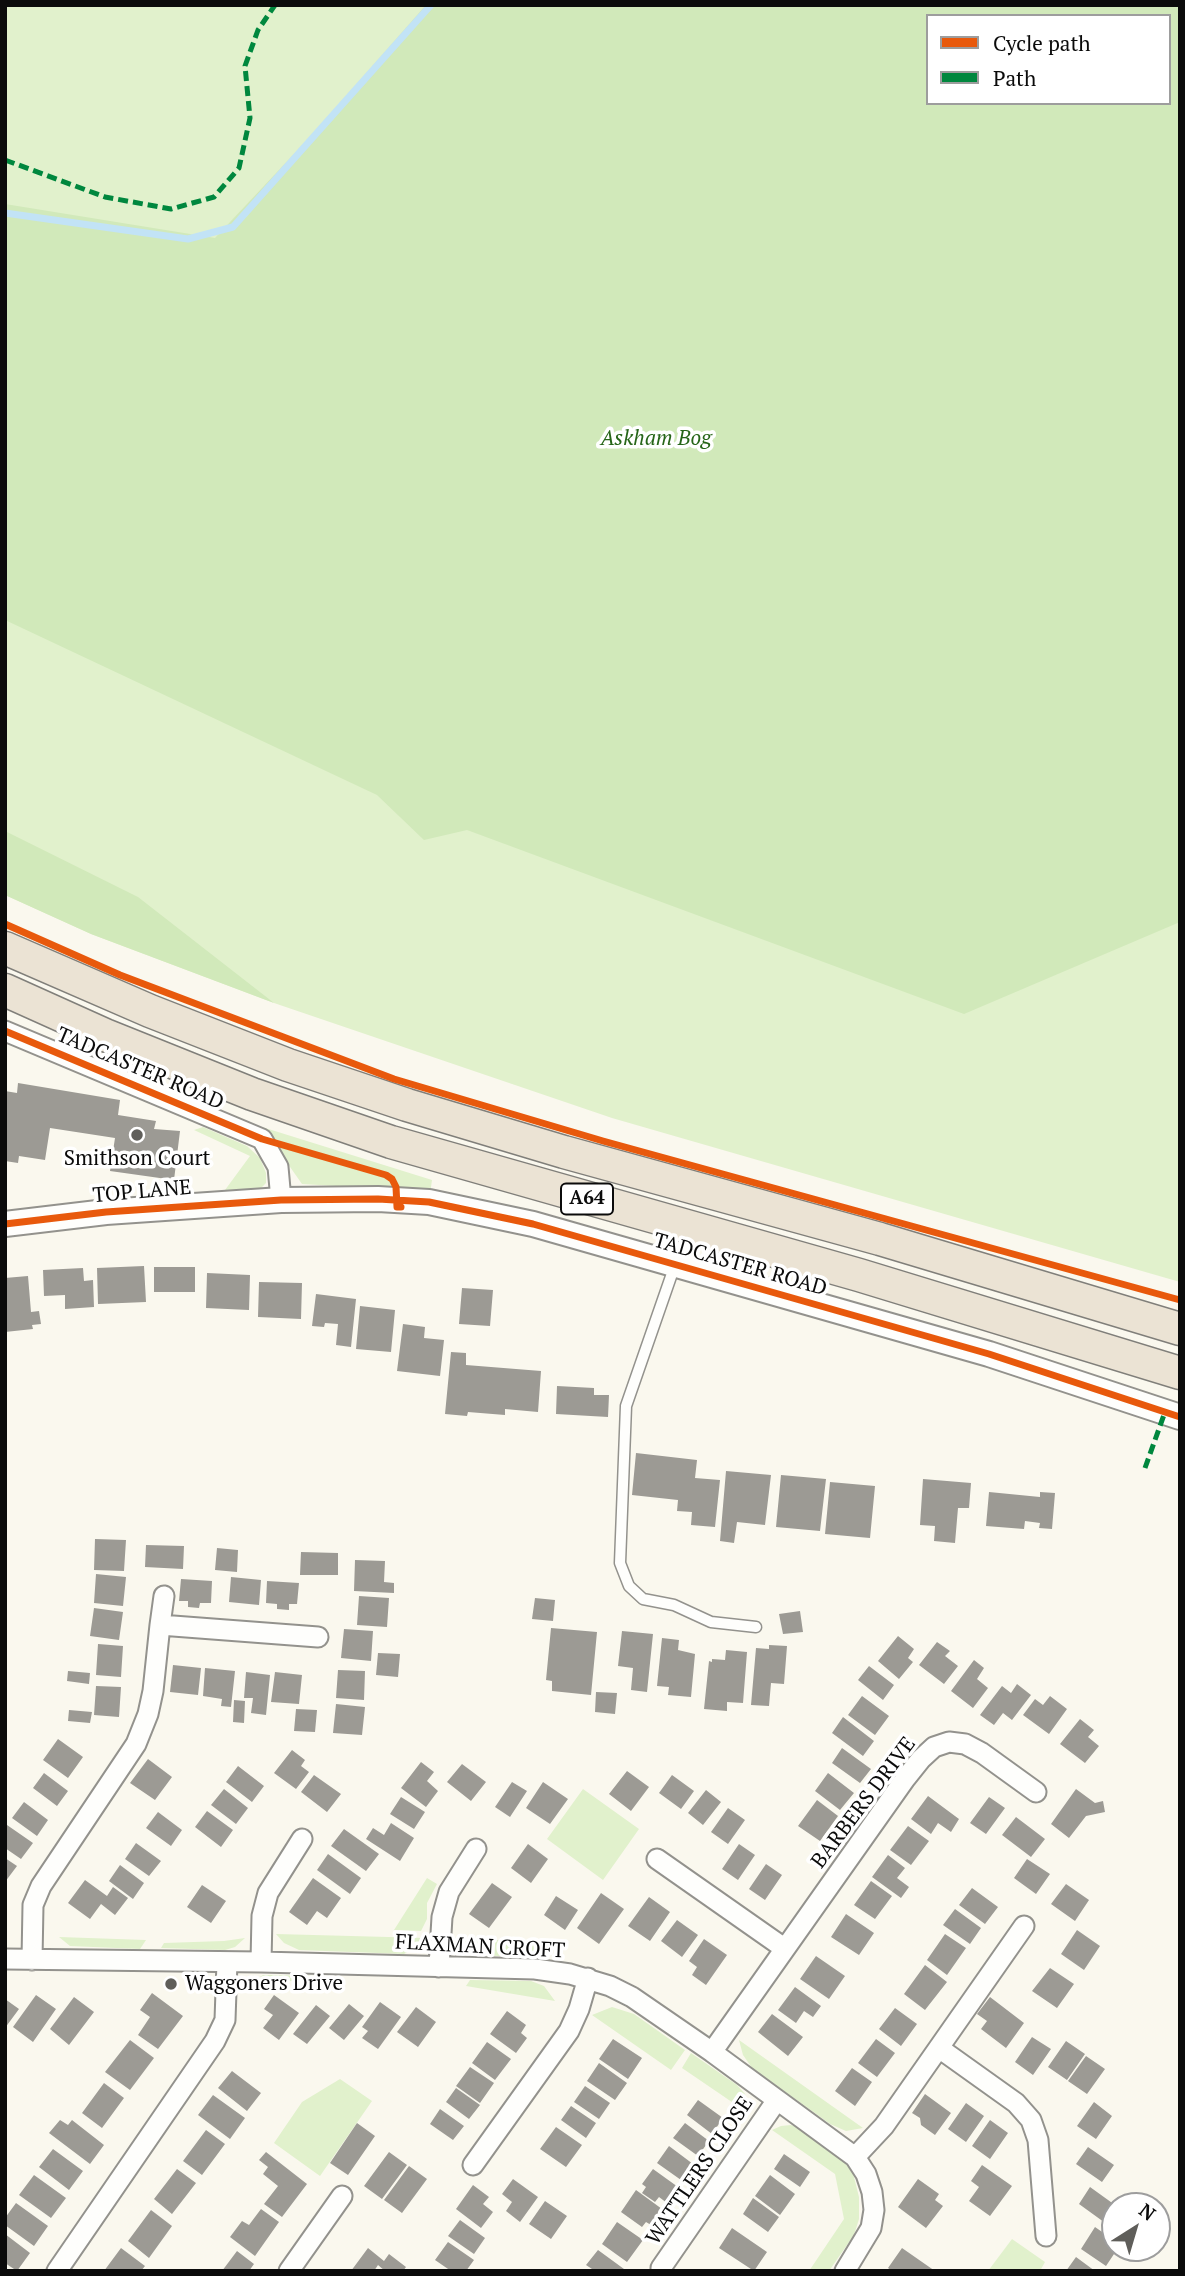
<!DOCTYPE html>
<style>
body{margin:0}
#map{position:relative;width:1185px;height:2276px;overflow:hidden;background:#faf8ee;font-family:"PT Serif",serif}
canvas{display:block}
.frame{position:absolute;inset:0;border:7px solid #0b0b0b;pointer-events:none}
.legend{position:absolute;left:926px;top:14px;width:245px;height:91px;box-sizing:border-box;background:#fff;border:2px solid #9d9d9d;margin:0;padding:9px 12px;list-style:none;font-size:21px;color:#0b0b0b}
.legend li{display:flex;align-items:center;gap:14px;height:35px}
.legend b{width:35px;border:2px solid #9d9d9d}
.north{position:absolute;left:1101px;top:2192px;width:70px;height:70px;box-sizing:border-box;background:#fff;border:2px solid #9d9d9d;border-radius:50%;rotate:37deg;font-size:19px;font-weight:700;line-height:28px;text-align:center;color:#0b0b0b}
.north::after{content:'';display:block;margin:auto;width:24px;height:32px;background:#5f5e5a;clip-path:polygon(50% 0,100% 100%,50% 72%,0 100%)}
</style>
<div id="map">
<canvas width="1185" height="2276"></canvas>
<div class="frame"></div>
<ul class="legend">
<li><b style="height:9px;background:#e8590c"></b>Cycle path</li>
<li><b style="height:9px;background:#00873e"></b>Path</li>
</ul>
<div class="north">N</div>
</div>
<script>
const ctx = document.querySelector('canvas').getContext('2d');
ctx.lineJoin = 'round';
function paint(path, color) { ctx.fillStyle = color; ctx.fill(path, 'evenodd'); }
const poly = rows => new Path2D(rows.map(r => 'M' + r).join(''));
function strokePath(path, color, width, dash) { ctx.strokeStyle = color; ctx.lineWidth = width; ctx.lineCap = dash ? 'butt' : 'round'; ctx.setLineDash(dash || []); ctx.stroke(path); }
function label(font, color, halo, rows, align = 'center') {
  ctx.font = font + ' "PT Serif",serif'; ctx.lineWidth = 7; ctx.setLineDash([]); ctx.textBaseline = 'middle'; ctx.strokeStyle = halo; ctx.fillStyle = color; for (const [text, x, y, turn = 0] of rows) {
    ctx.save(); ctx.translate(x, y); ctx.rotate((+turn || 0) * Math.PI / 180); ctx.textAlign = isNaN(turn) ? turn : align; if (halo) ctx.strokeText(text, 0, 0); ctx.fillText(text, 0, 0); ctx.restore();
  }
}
const green = poly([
 [5,5,1180,5,1180,1282,612,1118,274,1003,91,934,5,895],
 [928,16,1169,16,1169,103,928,103],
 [203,1127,247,1146,260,1158,266,1173,266,1183,260,1189,225,1190,250,1156,194,1130],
 [262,1127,432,1180,430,1194,387,1189,302,1184],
 [583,1789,639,1829,603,1880,547,1839],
 [427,1878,437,1884,427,1903,427,1919,421,1931,394,1930],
 [276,1934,426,1938,418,1946,404,1954,299,1950,284,1943],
 [59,1937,146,1940,140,1949,70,1946],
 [245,1938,235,1947,225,1950,161,1948,164,1943,224,1941],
 [456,1940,529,1940,547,1954,545,1958,476,1955],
 [263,1975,272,1975,320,1976,315,1982,291,1981,244,1987],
 [470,1980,531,1981,544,1986,555,2001,466,1986],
 [612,2007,634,2014,685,2050,671,2070,592,2015],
 [739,2040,863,2128,846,2131,830,2124,752,2068,743,2055],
 [691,2053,737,2085,745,2094,748,2103,748,2113,682,2068],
 [340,2079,372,2101,320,2176,274,2143,302,2102],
 [791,2125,801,2129,840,2157,853,2173,859,2197,859,2219,854,2235,829,2271,809,2271,844,2219,835,2174,772,2130,781,2126],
 [1012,2239,1045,2262,1040,2271,988,2271]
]);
const forest = poly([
 [426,5,1180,5,1180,922,964,1014,467,830,424,840,377,795,5,620,5,204,215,238,311,136],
 [928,16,1169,16,1169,103,928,103],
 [5,831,138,897,274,1003,91,934,5,895]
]);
const stream = poly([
 [5,213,188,239,233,227,431,5]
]);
const building = poly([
 [18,1083,120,1100,118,1115,156,1121,154,1129,180,1131,174,1180,110,1171,115,1138,50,1128,45,1160,19,1156,18,1163,5,1161,5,1091,17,1093],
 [144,1266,146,1302,98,1304,97,1268],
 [154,1267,195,1267,195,1292,154,1292],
 [83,1268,84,1281,93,1280,94,1307,65,1309,65,1295,44,1296,43,1270],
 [207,1273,250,1275,249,1310,206,1308],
 [28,1276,31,1312,39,1311,41,1324,32,1325,33,1329,5,1332,5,1278],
 [259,1282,302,1283,301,1319,258,1317],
 [462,1288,493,1290,490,1326,459,1324],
 [316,1294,356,1299,351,1347,336,1345,338,1324,325,1323,324,1327,312,1326],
 [360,1306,395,1310,391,1352,356,1349],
 [403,1324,425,1327,424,1338,444,1340,440,1376,397,1371],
 [451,1352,466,1353,466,1365,541,1371,538,1412,505,1409,505,1415,468,1412,467,1416,445,1414],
 [557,1386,594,1388,594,1395,609,1395,608,1417,556,1414],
 [636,1453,697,1460,695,1478,720,1480,715,1527,691,1525,692,1512,677,1511,678,1500,632,1495],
 [726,1471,771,1475,765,1525,737,1522,734,1543,720,1541],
 [781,1475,826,1479,820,1531,776,1527],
 [923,1479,971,1483,969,1508,958,1508,955,1543,934,1541,935,1526,920,1525],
 [830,1482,875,1486,870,1538,825,1534],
 [989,1492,1040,1497,1040,1492,1055,1493,1052,1529,1039,1528,1040,1523,1025,1521,1024,1529,986,1526],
 [95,1539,126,1540,124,1571,94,1570],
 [146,1545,184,1546,183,1569,145,1567],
 [217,1548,238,1550,237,1572,215,1570],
 [301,1552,338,1553,338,1575,300,1575],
 [355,1560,385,1561,384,1582,394,1583,394,1593,354,1591],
 [96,1574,126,1577,123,1606,94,1603],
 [231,1577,261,1580,259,1605,229,1602],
 [181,1579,212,1581,211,1603,200,1603,199,1608,188,1607,188,1601,179,1601],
 [267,1581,299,1583,297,1604,289,1604,289,1610,277,1609,277,1604,266,1603],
 [359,1596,389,1598,387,1627,357,1625],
 [535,1598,555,1600,553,1621,532,1619],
 [94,1608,123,1612,119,1640,90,1636],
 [800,1611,803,1632,783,1634,779,1614],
 [551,1628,597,1632,591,1695,552,1691,552,1681,546,1680],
 [344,1629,373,1631,371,1661,341,1658],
 [622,1631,653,1634,647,1692,631,1690,633,1668,618,1666],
 [898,1636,914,1649,908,1658,913,1662,899,1679,878,1661],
 [662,1638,679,1640,678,1650,695,1654,691,1697,668,1695,669,1687,657,1686],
 [937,1642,950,1651,945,1656,958,1666,944,1684,919,1665],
 [98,1644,123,1646,121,1677,96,1675],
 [769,1645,787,1646,784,1684,771,1683,769,1706,751,1705,756,1648,769,1649],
 [726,1650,747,1652,743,1703,727,1702,727,1711,704,1709,709,1661,712,1662,712,1659,725,1660],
 [378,1653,400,1654,398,1677,376,1675],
 [974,1660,984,1668,977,1679,988,1688,973,1708,951,1691],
 [173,1665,201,1668,198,1695,170,1692],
 [869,1666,894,1685,883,1700,858,1680],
 [205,1668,235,1671,231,1707,221,1706,222,1699,203,1696],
 [338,1670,365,1671,364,1700,336,1698],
 [68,1671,90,1673,89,1684,67,1681],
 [246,1672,270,1675,266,1715,251,1713,253,1698,244,1698],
 [275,1672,302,1675,299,1704,271,1702],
 [1017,1684,1031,1695,1012,1720,1003,1713,994,1725,980,1715,1002,1686,1011,1693],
 [96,1686,121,1687,119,1717,94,1715],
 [596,1692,617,1693,615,1714,595,1712],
 [862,1696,889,1716,875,1735,848,1715],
 [1050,1696,1067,1709,1049,1734,1023,1715,1035,1699,1043,1705],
 [234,1700,245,1701,244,1723,233,1722],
 [336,1704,365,1707,362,1735,333,1733],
 [296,1709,317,1710,315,1732,294,1731],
 [69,1710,92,1712,90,1723,68,1721],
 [843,1717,874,1741,863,1756,832,1733],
 [1080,1719,1094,1730,1088,1737,1099,1746,1085,1763,1060,1744],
 [58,1739,83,1757,68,1778,43,1760],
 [842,1748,871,1769,860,1783,832,1763],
 [292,1750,305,1760,301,1766,309,1772,296,1789,274,1773],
 [148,1759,172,1777,155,1800,130,1783],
 [421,1762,434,1772,427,1781,438,1791,426,1807,401,1788],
 [462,1764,486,1782,471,1801,447,1782],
 [238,1766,264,1786,252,1802,226,1782],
 [627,1771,649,1787,631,1811,609,1794],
 [44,1773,68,1791,57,1806,33,1788],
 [828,1773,854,1793,840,1810,815,1791],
 [314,1775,341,1794,327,1812,301,1792],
 [672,1775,694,1791,681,1809,659,1793],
 [512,1782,527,1791,510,1817,495,1807],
 [543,1782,568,1799,550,1824,526,1808],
 [224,1789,248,1808,236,1824,211,1805],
 [1076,1789,1095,1803,1103,1801,1105,1812,1086,1816,1069,1838,1051,1824],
 [706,1790,721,1802,703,1825,688,1813],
 [928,1796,959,1819,951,1832,938,1823,931,1834,911,1819],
 [401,1797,425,1812,414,1829,390,1814],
 [989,1797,1005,1808,986,1834,970,1823],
 [817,1800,838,1816,820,1841,798,1826],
 [24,1802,48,1820,37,1836,12,1818],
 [728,1808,745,1820,728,1844,711,1832],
 [207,1811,233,1830,221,1847,195,1827],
 [158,1812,182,1830,171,1846,146,1828],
 [1016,1817,1045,1839,1031,1857,1002,1835],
 [391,1823,414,1838,400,1861,366,1839,373,1828,384,1835],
 [7,1825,33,1843,21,1859,5,1848,5,1828],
 [908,1826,929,1841,911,1865,890,1850],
 [344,1829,379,1854,366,1871,331,1846],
 [136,1843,161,1861,149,1876,125,1859],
 [528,1844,548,1859,531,1883,511,1868],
 [739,1844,755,1855,738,1880,722,1869],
 [328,1854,361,1878,350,1894,317,1870],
 [888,1855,905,1868,897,1878,909,1887,901,1898,872,1877],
 [5,1858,17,1866,5,1882],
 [1027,1859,1050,1874,1036,1894,1014,1878],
 [766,1864,782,1875,765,1900,749,1889],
 [120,1865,144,1883,133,1899,109,1881],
 [313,1878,341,1898,327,1918,317,1911,307,1925,289,1912],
 [85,1880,107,1896,113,1887,128,1898,115,1915,101,1904,90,1919,68,1903],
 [871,1881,892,1896,875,1919,854,1905],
 [492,1883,512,1897,489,1928,469,1914],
 [1066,1884,1089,1900,1075,1921,1051,1904],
 [202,1885,226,1901,211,1923,187,1907],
 [972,1888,998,1907,985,1924,959,1905],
 [601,1893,624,1909,599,1944,577,1928],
 [556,1896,578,1910,565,1930,544,1915],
 [649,1897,670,1912,650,1941,628,1926],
 [955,1909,981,1928,970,1944,943,1925],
 [846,1914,874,1933,859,1955,831,1937],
 [677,1920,698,1935,682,1957,661,1941],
 [1077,1930,1100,1946,1084,1970,1061,1954],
 [945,1934,966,1948,947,1975,927,1960],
 [704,1939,727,1955,706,1985,692,1975,697,1967,689,1961],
 [816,1956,845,1976,829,1999,800,1979],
 [925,1965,947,1982,925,2010,904,1994],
 [1050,1968,1074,1984,1057,2008,1032,1991],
 [795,1987,821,2006,813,2017,804,2011,796,2023,778,2010],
 [152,1993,183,2016,158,2049,138,2035,150,2017,140,2010],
 [36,1995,56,2009,33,2042,13,2027],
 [274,1995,299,2013,279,2040,263,2028,273,2015,264,2009],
 [74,1997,94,2012,69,2045,50,2029],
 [990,1997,1024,2023,1006,2048,981,2029,987,2021,977,2014],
 [5,1999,19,2009,5,2028],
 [380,2002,401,2017,378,2049,362,2038,368,2031,362,2027],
 [349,2004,364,2016,344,2040,329,2028],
 [316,2005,330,2016,307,2044,293,2034],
 [416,2007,436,2022,418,2047,397,2032],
 [895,2008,917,2024,901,2046,879,2029],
 [507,2011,526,2025,521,2033,527,2038,516,2053,490,2034],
 [772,2014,803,2037,788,2056,758,2032],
 [1032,2037,1051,2049,1033,2075,1015,2062],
 [613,2039,642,2058,628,2079,599,2059],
 [876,2039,895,2053,877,2077,858,2063],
 [130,2040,154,2058,130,2090,105,2072],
 [1066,2041,1085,2054,1067,2080,1048,2067],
 [487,2042,511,2059,495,2080,472,2063],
 [1086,2056,1105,2069,1087,2094,1068,2081],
 [599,2063,627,2083,615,2100,587,2081],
 [470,2067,494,2083,480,2103,456,2086],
 [852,2068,872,2082,855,2106,835,2091],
 [232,2071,261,2093,247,2111,218,2088],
 [104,2083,124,2098,102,2128,82,2113],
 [585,2086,610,2103,599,2119,574,2102],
 [456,2088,480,2105,469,2119,446,2102],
 [925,2094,951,2113,935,2135,921,2125,920,2118,912,2113],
 [213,2095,245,2118,230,2139,198,2115],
 [698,2100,723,2118,712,2134,687,2115],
 [1094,2102,1112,2116,1096,2139,1077,2126],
 [966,2103,984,2116,966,2142,948,2129],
 [571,2106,596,2123,586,2138,561,2120],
 [440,2109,464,2126,453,2140,430,2124],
 [60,2120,68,2125,72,2120,104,2145,90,2164,49,2133],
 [990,2120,1008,2133,990,2159,972,2146],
 [357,2123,375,2136,348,2175,330,2163],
 [685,2123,709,2141,698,2156,673,2138],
 [556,2127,582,2145,566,2167,540,2149],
 [206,2130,225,2144,202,2175,183,2161],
 [669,2146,693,2164,681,2180,657,2163],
 [1088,2147,1114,2165,1102,2182,1076,2164],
 [53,2149,83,2171,69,2190,39,2167],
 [266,2152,307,2184,282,2217,264,2204,278,2186,263,2174,268,2167,259,2160],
 [389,2152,407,2165,382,2199,364,2186],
 [784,2154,810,2172,800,2187,774,2169],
 [982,2165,1012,2186,990,2216,969,2201,979,2187,971,2181],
 [409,2166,427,2179,402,2213,384,2200],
 [177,2169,196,2183,172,2214,154,2199],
 [653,2169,678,2187,667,2203,659,2197,655,2202,642,2193,646,2187,642,2184],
 [34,2175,66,2198,51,2218,19,2195],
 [770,2175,795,2194,780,2215,755,2196],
 [513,2179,538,2197,520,2222,506,2211,512,2202,502,2194],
 [918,2179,939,2194,935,2200,943,2206,926,2228,898,2207],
 [473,2185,489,2197,483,2204,493,2212,481,2228,456,2209],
 [1090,2187,1115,2205,1115,2214,1108,2225,1079,2204],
 [636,2190,662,2209,651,2225,646,2222,642,2227,621,2212],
 [753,2198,779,2217,768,2232,743,2214],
 [545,2201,567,2216,551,2239,529,2224],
 [16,2203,48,2226,34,2246,5,2225,5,2218],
 [261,2209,279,2222,255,2256,230,2237,242,2221,249,2225],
 [151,2210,172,2226,149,2258,128,2241],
 [460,2220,485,2238,474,2254,448,2236],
 [617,2222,643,2240,627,2262,602,2244],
 [1095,2227,1115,2241,1115,2248,1118,2248,1106,2266,1081,2249],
 [732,2228,767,2252,754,2271,719,2248],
 [5,2234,30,2253,17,2271,5,2263],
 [448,2242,474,2260,466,2271,451,2271,435,2260],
 [121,2248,145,2266,141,2271,104,2271],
 [368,2248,384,2261,389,2254,406,2267,403,2271,385,2271,378,2265,374,2271,351,2271],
 [902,2248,935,2271,892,2271,888,2268],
 [598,2250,624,2269,622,2271,595,2271,586,2265],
 [237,2251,254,2264,249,2271,222,2271],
 [1076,2257,1095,2271,1066,2271]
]);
const service = poly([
 [675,1265,626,1406,620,1563,629,1586,643,1599,674,1605,711,1622,756,1627]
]);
const minor = poly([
 [5,1031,262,1139,278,1167,281,1200],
 [160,1625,164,1596],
 [657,1859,784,1948],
 [5,1959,261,1962,535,1969,570,1974,610,1986,632,1997,712,2052,855,2157,866,2174,872,2192,874,2210,871,2228,845,2271],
 [32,1960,33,1905,41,1886,136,1744,148,1714,153,1691,160,1625,318,1637],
 [261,1962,262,1916,268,1893,302,1839],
 [439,1967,442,1917,449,1892,476,1849],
 [939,2048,1016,2103,1031,2120,1038,2140,1046,2236],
 [712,2052,905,1779,921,1759,934,1747,949,1742,965,1744,982,1753,1036,1792],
 [855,2157,884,2126,1024,1926],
 [473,2165,569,2031,579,2009,588,1978],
 [661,2268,777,2100],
 [57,2271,215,2041,225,2020,227,1962],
 [289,2271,342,2196]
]);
const tertiary = poly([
 [5,1224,106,1212,281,1200,378,1199,429,1202,533,1224,989,1354,1180,1417]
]);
const trunk = poly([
 [5,948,150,1011,288,1065,407,1105,564,1152,880,1239,1180,1329],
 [5,990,105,1035,252,1094,391,1142,859,1275,1180,1373]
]);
const quiet = poly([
 [5,160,105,197,171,209,214,197,239,168,250,118,245,66,258,30,275,5],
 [1145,1468,1165,1412]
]);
const cycleway = poly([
 [5,924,120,975,394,1079,603,1141,1180,1300],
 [5,1031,262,1139,386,1175,392,1179,396,1187,397,1207,401,1207],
 [5,1224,106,1212,281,1200,378,1199,429,1202,533,1224,989,1354,1180,1417]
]);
const markers = [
 [137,1135,7,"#5f5e5a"],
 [171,1984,7,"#5f5e5a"]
];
const shields = [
 [587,1199,52]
];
const shieldNames = [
 ["A64",587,1199]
];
const parkNames = [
 ["Askham Bog",656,439]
];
const streetNames = [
 ["TADCASTER ROAD",140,1069,23],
 ["TOP LANE",142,1192,-5],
 ["TADCASTER ROAD",740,1265,16],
 ["BARBERS DRIVE",864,1803,-53],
 ["FLAXMAN CROFT",480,1947,3],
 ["WATTLERS CLOSE",700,2171,-56]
];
const poiNames = [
 ["Smithson Court",137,1159],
 ["Waggoners Drive",185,1984,"left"]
];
paint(green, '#e1f1cc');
paint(forest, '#d1e9ba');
strokePath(stream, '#c2e3f6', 7);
paint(building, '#9c9a94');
strokePath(service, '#93928d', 13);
strokePath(minor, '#93928d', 23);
strokePath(tertiary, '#93928d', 28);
strokePath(trunk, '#807f7a', 35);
strokePath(service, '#fefefc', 10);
strokePath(minor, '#fefefc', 19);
strokePath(tertiary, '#fefefc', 24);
strokePath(trunk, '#ebe3d4', 32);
strokePath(quiet, '#00873e', 5, [10, 5]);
strokePath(cycleway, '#e8590c', 7);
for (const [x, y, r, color] of markers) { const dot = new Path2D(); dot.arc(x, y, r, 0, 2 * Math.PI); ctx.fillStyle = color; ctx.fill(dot); strokePath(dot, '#fff', 2.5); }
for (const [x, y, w] of shields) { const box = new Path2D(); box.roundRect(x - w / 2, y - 15.5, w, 31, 5); ctx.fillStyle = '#fff'; ctx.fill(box); strokePath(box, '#0b0b0b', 2); }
label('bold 19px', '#0b0b0b', null, shieldNames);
label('italic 21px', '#266518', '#fff', parkNames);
label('21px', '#0b0b0b', '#fff', streetNames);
label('21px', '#0b0b0b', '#fff', poiNames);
</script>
